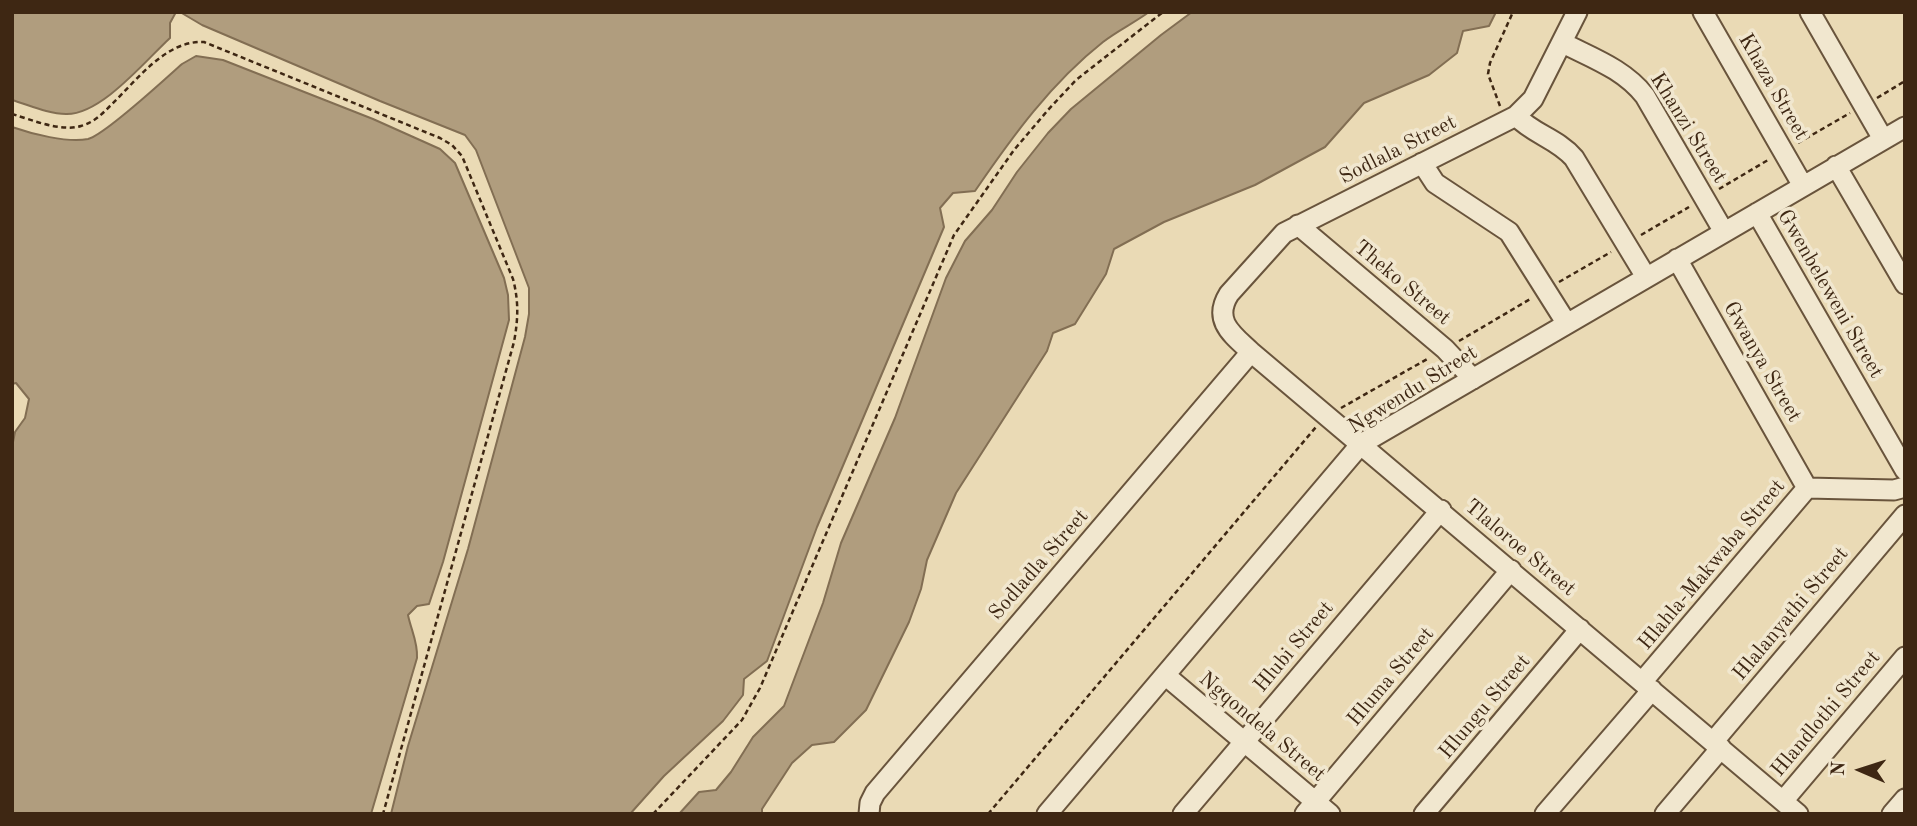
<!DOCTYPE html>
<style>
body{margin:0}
#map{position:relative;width:1917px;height:826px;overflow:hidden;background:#eadab5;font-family:"Old Standard TT",serif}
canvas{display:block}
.frame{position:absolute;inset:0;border:14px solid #3e2713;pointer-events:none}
.north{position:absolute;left:1826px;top:735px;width:70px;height:70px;-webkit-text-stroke:5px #f1e7cf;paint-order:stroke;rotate:273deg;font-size:19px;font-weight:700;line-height:28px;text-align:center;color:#3e2713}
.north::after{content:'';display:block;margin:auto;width:24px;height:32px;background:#3e2713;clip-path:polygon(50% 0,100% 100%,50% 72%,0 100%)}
</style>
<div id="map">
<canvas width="1917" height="826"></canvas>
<div class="frame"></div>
<div class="north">N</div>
</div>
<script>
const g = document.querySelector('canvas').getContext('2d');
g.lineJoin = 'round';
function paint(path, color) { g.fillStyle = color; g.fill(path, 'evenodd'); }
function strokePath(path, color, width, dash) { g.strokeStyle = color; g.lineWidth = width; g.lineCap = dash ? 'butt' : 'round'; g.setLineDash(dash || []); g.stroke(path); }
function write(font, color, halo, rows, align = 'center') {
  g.font = font + ' "Old Standard TT",serif'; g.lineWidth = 7; g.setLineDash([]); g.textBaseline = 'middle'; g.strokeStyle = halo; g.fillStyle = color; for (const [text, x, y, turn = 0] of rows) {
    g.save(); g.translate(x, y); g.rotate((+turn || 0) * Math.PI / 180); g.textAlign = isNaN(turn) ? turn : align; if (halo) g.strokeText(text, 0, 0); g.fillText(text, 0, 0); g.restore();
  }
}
const water = new Path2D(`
 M12,12H176L170,23V38C145,61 101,115 66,114C48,114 29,105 12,100Z
 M180,12H1149C1134,23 1117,31 1103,42C1051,83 1012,137 975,191L953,193L940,208L944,227L817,527L767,661L744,679L743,695L723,721L664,776L630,814H391L408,746L468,549L525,337L529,314V288L476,150L465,135L380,101L202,25Z
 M1192,12H1496L1489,26L1463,31L1457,53L1429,75L1364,103L1325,147L1255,185L1164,222L1114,249L1106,274L1075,324L1053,333L1047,351L956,493L927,560L921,589L909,622L866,710L834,742L812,745L792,763L762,809V814H679L699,792L716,790L731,772L753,737L784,706L823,603L841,543L895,418L946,278L965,241L992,210L1017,172L1048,133L1071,109L1161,35Z
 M196,56L223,60L373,119L440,149L455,163L504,278L508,295L509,320L443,562L429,604L417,606L408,615C411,630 418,642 417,658L371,814H12V447L15,432L25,418L29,399L16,383L12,384V127C32,134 67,143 88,139C105,135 165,79 182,64Z`);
paint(water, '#b09d7e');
strokePath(water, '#826e53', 2);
const minor = new Path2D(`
 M1577,12L1533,99L1516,116L1284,233L1229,294C1212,321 1233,335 1251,352L1798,814
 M1703,12L1803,186
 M1810,12L1883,139
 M1563,43C1592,58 1624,69 1645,96L1724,232
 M1516,116C1533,134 1558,139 1574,158L1646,277
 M1422,163L1435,183L1509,232L1567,324
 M1836,166L1905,284
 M1757,213L1905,470
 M1298,225L1445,349L1473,379
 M1677,259L1807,488
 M1807,488L1894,490L1905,487
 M1165,675L1330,814
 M1642,682L1807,488
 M1713,742L1905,515
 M1783,801L1905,657
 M869,814L870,803L875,793L1251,352
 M1047,814L1361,444L1905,127
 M1183,814L1441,510
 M1305,814L1511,570
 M1424,814L1580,629
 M1545,814L1652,690
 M1665,814L1721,748
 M1892,814L1905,799`);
strokePath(minor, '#69543c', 23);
strokePath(new Path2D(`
 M1877,98L1905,81
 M1500,106L1488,74L1490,63L1513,12
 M12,114C32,120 61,132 81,126C95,122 103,113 112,104C137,80 166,40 204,42L440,138L452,145L462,156L513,279C519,302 518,320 514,342L383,814
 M1798,143L1850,113
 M1719,189L1768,160
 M1641,235L1689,207
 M1559,282L1611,252
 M1459,341L1532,298
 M1341,408L1429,358
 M653,814L742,720L760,688L954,235L1014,150L1048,110L1076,80L1163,12
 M988,814L1316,427`), '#3e2713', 2.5, [5, 3.5]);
strokePath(minor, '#f1e7cf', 19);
write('21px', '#3e2713', '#f1e7cf', [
 ["Khaza Street",1773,87,60],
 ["Khanzi Street",1688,128,58],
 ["Sodlala Street",1398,150,-27],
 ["Theko Street",1402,283,40],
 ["Gwenbeleweni Street",1830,294,60],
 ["Gwanya Street",1762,362,60],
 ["Ngwendu Street",1413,390,-32],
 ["Tlaloroe Street",1520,548,40],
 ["Sodladla Street",1039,565,-49],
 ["Hlahla-Makwaba Street",1712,565,-50],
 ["Hlalanyathi Street",1791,614,-50],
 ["Hlubi Street",1294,647,-50],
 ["Hluma Street",1391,677,-50],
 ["Hlungu Street",1485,707,-50],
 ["Hlandlothi Street",1826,714,-50],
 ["Ngqondela Street",1262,727,40]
]);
</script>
